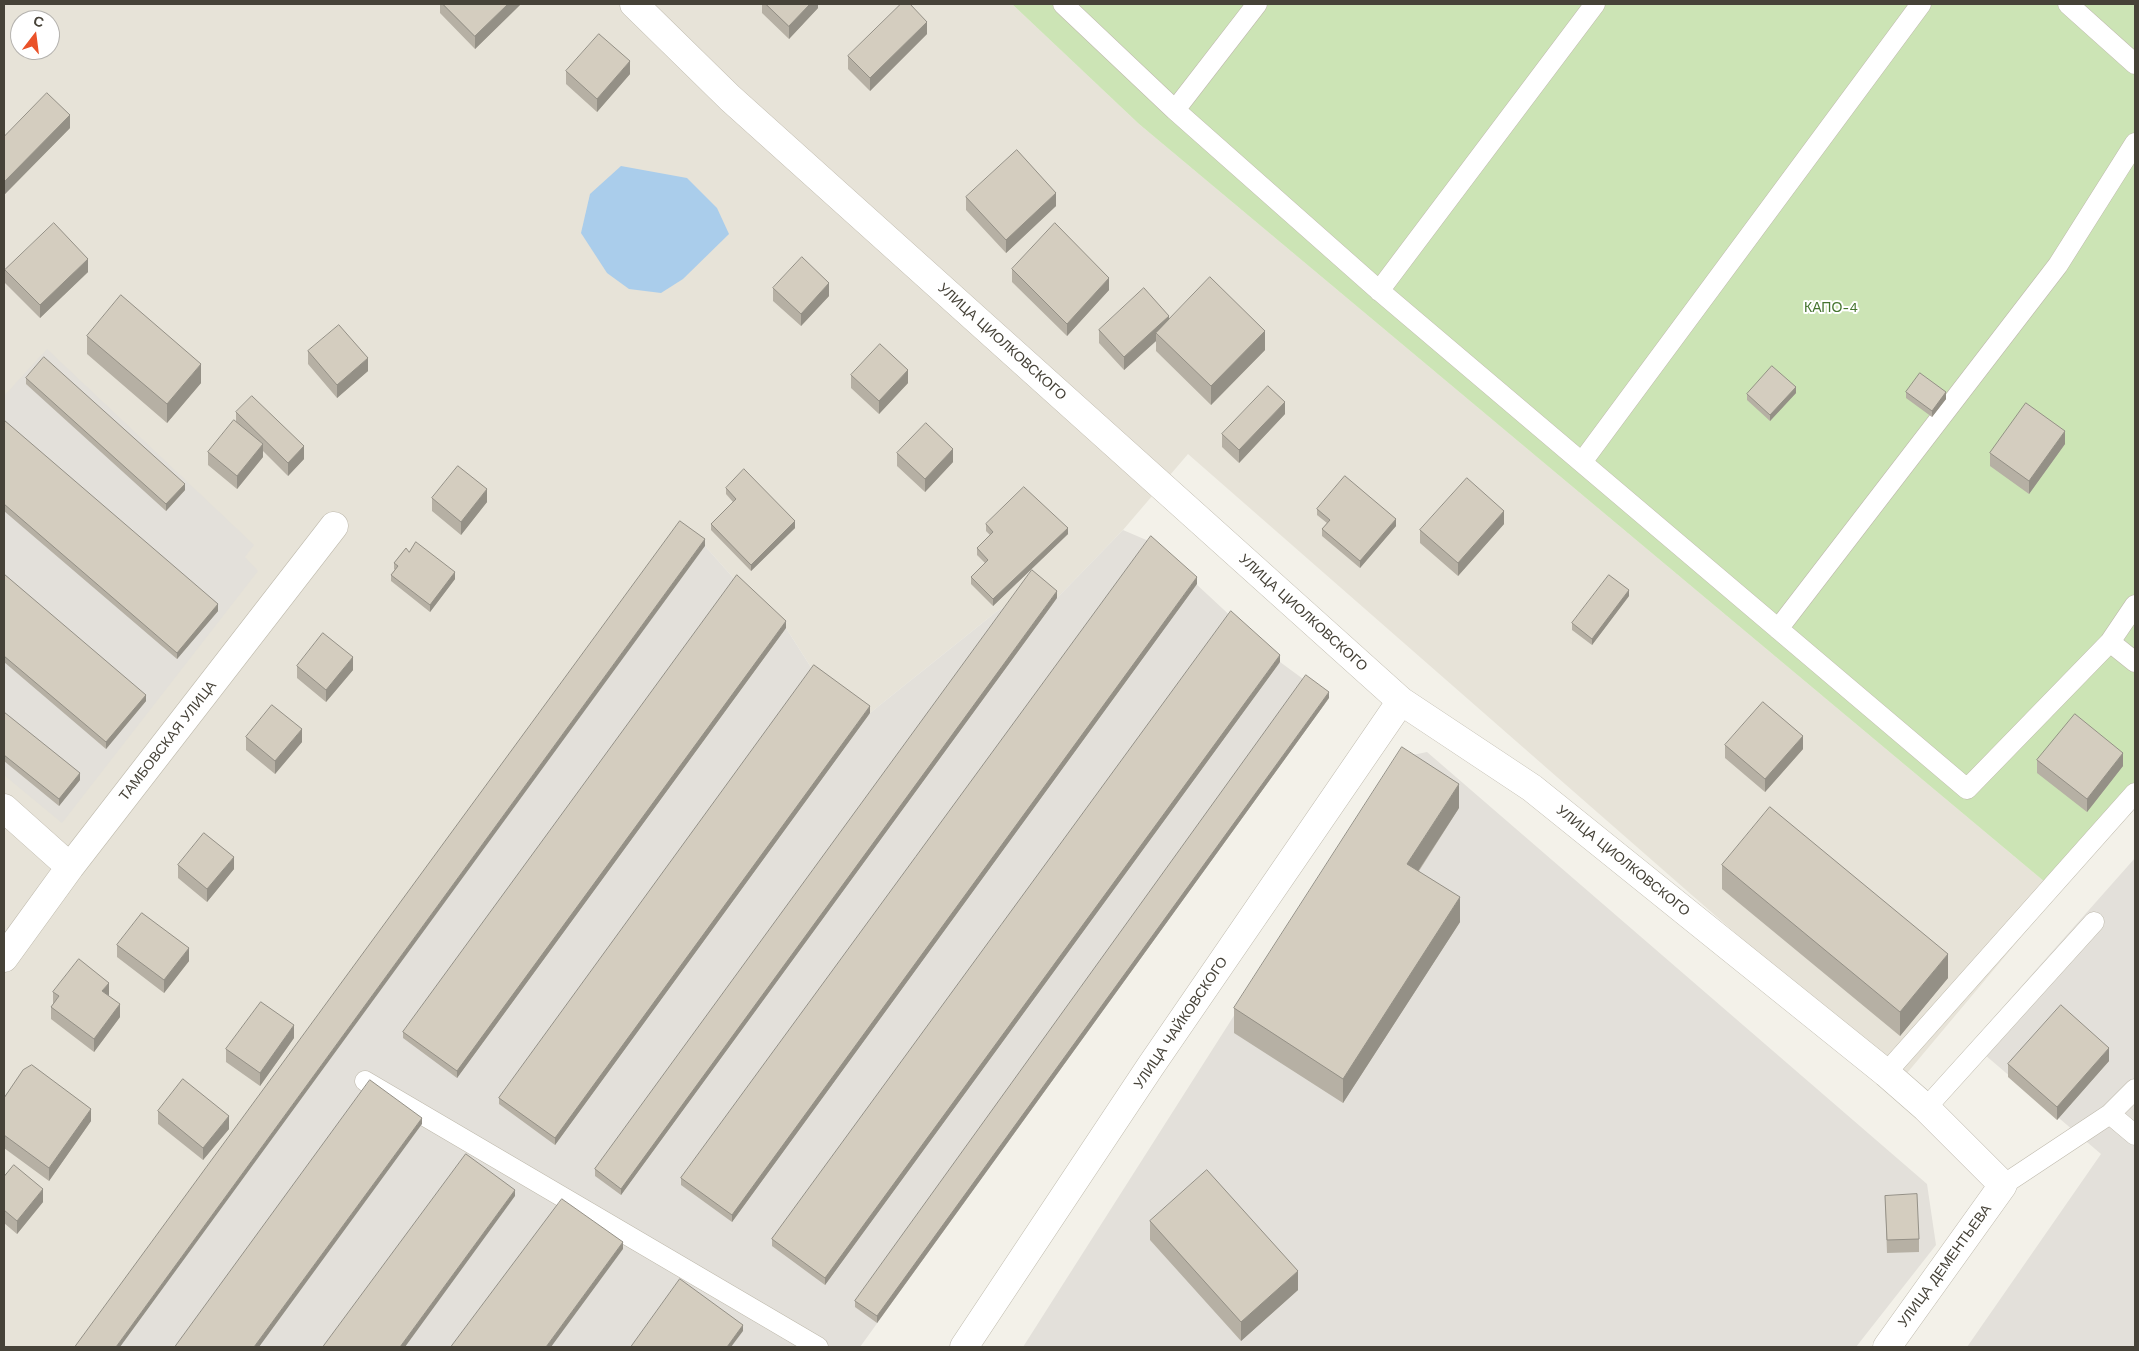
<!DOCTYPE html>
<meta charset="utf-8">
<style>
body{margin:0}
#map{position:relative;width:2139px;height:1351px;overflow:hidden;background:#f3f1e9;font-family:"Work Sans",sans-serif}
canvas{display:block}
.frame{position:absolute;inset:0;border:5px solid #464238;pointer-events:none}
.north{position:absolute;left:10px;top:10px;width:50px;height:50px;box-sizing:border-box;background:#fff;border:1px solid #b5b3af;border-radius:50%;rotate:15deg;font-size:14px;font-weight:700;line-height:20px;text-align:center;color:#464238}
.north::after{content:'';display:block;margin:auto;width:18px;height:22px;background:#ea5229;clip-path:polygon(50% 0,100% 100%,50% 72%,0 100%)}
</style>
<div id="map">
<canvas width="2139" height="1351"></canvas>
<div class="frame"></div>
<div class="north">С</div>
</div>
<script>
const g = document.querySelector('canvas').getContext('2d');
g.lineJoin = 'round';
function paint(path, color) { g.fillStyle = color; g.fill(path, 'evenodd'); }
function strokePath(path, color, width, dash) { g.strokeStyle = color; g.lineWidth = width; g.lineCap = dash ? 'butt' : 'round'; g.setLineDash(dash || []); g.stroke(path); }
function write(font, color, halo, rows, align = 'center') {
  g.font = font + ' "Work Sans",sans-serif'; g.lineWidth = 4; g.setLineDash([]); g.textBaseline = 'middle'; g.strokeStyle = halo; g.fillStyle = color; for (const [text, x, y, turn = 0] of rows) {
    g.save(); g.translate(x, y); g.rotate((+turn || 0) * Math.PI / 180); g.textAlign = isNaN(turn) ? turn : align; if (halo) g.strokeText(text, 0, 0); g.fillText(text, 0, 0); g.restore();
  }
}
paint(new Path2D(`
 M4,4H1012L1139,124L2058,893L1902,1079L1188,454L1123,530L1057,598L1035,588L996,612L870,713L814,672L786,628L737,582L705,546L79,1347H4ZM20,20H50V50H20Z`), '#e7e3d8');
paint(new Path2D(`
 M47,349L254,545L245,557L258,571L62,823L4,775V396Z
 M680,527L705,546L737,582L786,628L814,672L870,713L996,612L1035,588L1057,598L1123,530L1151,542L1280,662L1329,698L860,1347H79Z
 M1427,752L1927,1184L1936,1245L1856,1347H1023L1398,758Z
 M2135,858V1347H1967L2101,1154L1971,1043Z`), '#e3e0da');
paint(new Path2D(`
 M1012,4H2135V808L2058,893L1139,124Z`), '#cce4b5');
paint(new Path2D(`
 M621,166L687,178L717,208L729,234L683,279L661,293L629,289L607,273L581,233L590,194Z`), '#aacdeb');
const service = new Path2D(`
 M1063,4L1175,110L1375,287L1967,789L2110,642L2135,605
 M2068,4L2135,64
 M1175,110L1257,4
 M1379,291L1595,4
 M1582,462L1921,4
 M1778,629L2058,265L2135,143
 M2110,642L2135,662
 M1886,1073L2135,793
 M365,1081L818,1347
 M1926,1108L2094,922
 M2110,1114L2135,1135
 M2003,1185L2110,1114L2135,1089`);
const minor = new Path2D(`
 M634,4L730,98L1401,701L1532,788L1886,1073L1926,1108L2003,1185L1887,1347
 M4,808L70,867
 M4,958L70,867L334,526
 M964,1347L1150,1067L1401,701`);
strokePath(service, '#beb9ac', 21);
strokePath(minor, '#beb9ac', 29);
strokePath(service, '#fff', 20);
strokePath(minor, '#fff', 28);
paint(new Path2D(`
 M440,4H520V5L475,49L440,13Z
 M762,4H818V8L789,39L762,13Z
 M927,34L870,91L848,69V56Z
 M566,71L630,74L597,112L566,84Z
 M70,128L5,194L4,192V137Z
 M966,197L1056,206L1006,253L966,210Z
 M1012,269L1109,290L1067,336L1012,282Z
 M5,270L88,272L40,318L5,283Z
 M773,288L829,296L801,326L773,301Z
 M1169,319L1265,350L1211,405L1156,351V341L1124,370L1099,343V330Z
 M87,336L201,383L167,423L87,354Z
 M308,351L368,371L337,398L308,364Z
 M851,375L908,383L879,414L851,388Z
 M26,378L185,490L166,511L26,384Z
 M1906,392L1946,399L1932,417L1906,398Z
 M1796,393L1770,421L1747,400V394Z
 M236,412L304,459L288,476L263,451V457L237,489L208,465V452L236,422Z
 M1285,414L1239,463L1222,447V434Z
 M4,420L218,611L177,659L4,511Z
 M2065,444L2029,494L1990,466V453Z
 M897,453L953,462L925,492L897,466Z
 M726,488L795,528L751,571L711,530V524L733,502L726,494Z
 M432,498L487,502L461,535L432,511Z
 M1317,509L1396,526L1360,568L1322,536V529L1327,523L1317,515Z
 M986,524L1068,534L993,606L971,584V577L985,563L977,555V548L990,535L986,531Z
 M1504,524L1458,576L1420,543V530Z
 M409,552L455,579L430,612L391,581V575L395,570L394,569V563Z
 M4,574L146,701L106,749L4,662Z
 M1197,584L732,1222L681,1185V1178Z
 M1629,596L1592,645L1572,630V623Z
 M1057,598L621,1195L595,1176V1169Z
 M786,628L457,1078L403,1038V1032Z
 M1280,662L825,1285L772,1246V1239Z
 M297,666L353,670L326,702L297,678Z
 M1329,698L877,1323L855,1307V1301Z
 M4,712L80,780L59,806L4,761Z
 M870,713L555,1145L499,1104V1098Z
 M246,737L302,742L275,774L246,750Z
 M1725,745L1803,749L1765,792L1725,758Z
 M2037,760L2123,766L2087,812L2037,773Z
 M1459,808L1419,871L1460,922L1343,1103L1234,1033V1008Z
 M178,865L234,869L207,902L178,878Z
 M1722,865L1948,978L1900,1036L1722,889Z
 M117,945L189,961L164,993L117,957Z
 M53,992L109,996L120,1017L94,1052L51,1019V1007L53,1004Z
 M294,1038L260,1086L226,1062V1049Z
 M2109,1061L2057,1120L2008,1077V1064Z
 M4,1098L91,1121L49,1181L4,1148Z
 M158,1111L229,1129L203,1160L158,1124Z
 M4,1177L43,1202L17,1234L4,1223Z
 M1885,1196L1919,1239V1252L1887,1253Z
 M1150,1221L1298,1290L1241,1341L1150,1240Z`), '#b6b0a4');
paint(new Path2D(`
 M508,4H520V5L475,49V36Z
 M810,4H818V8L789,39V26Z
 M927,22V34L870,91V78Z
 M630,61V74L597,112V99Z
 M70,115V128L5,194V181Z
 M1056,193V206L1006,253V240Z
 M88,259V272L40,318V305Z
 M1109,278V290L1067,336V324Z
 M829,283V296L801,326V314Z
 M1169,316V329L1156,333V341L1124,370V357Z
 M1265,331V350L1211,405V386Z
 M368,358V371L337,398V385Z
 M201,364V383L167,423V404Z
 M908,370V383L879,414V401Z
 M1796,387V393L1770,421V415Z
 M1946,392V399L1932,417V411Z
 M1285,402V414L1239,463V450Z
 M2065,431V444L2029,494V481Z
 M263,444V457L237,489V476Z
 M304,446V459L288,476V463Z
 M953,449V462L925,492V479Z
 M185,484V490L166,511V504Z
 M487,489V502L461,535V522Z
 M1504,511V524L1458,576V563Z
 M1396,519V526L1360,568V561Z
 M795,521V528L751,571V565Z
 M1068,528V534L993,606V599Z
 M705,539V546L120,1347H116Z
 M455,572V579L430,612V605Z
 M1197,577V584L732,1222V1215Z
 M1629,590V596L1592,645V639Z
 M1057,591V598L621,1195V1189Z
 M218,604V611L177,659V653Z
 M786,621V628L457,1078V1071Z
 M1280,655V662L825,1285V1278Z
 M353,657V670L326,702V690Z
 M1329,692V698L877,1323V1316Z
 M146,695V701L106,749V742Z
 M870,706V713L555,1145V1138Z
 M302,729V742L275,774V761Z
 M1803,736V749L1765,792V779Z
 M2123,753V766L2087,812V799Z
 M80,773V780L59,806V799Z
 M1459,784V808L1407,888V864Z
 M234,857V869L207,902V889Z
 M1460,897V922L1343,1103V1079Z
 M189,948V961L164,993V980Z
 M1948,954V978L1900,1036V1012Z
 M109,983V996L102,991Z
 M120,1004V1017L94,1052V1039Z
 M294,1025V1038L260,1086V1073Z
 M2109,1048V1061L2057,1120V1107Z
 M91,1109V1121L49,1181V1168Z
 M229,1116V1129L203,1160V1148Z
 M422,1118V1124L259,1347H254Z
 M43,1189V1202L17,1234V1221Z
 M515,1190V1196L405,1347H400Z
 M623,1242V1249L551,1347H546Z
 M1298,1271V1290L1241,1341V1322Z
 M743,1325V1331L731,1347H727Z`), '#949086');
const building = new Path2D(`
 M443,4H508L475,36Z
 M766,4H810L789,26Z
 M901,4H910L927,22L870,78L848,56Z
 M599,34L630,61L597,99L566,71Z
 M47,93L70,115L5,181L4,180V137Z
 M1017,150L1056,193L1006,240L966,197Z
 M54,223L88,259L40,305L5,270Z
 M1055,223L1109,278L1067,324L1012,269Z
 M802,257L829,283L801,314L773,288Z
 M1210,277L1265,331L1211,386L1156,333Z
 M1144,288L1169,316L1124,357L1099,330Z
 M121,295L201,364L167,404L87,336Z
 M339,325L368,358L337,385L308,351Z
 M880,344L908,370L879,401L851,375Z
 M44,357L185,484L166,504L26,378Z
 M1772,366L1796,387L1770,415L1747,394Z
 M1920,373L1946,392L1932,411L1906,392Z
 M1268,386L1285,402L1239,450L1222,434Z
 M252,396L304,446L288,463L236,412Z
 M2026,403L2065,431L2029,481L1990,453Z
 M4,420L218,604L177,653L4,504Z
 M234,420L263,444L237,476L208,452Z
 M926,423L953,449L925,479L897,453Z
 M458,466L487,489L461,522L432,498Z
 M744,469L795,521L751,565L711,524L736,499L726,488Z
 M1345,476L1396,519L1360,561L1322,529L1330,520L1317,509Z
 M1467,478L1504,511L1458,563L1420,530Z
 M1024,487L1068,528L993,599L971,577L988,560L977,548L993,532L986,524Z
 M680,521L705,539L116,1347H75Z
 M1151,536L1197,577L732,1215L681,1178Z
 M416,542L455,572L430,605L391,575L398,566L394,563L406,548L409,552Z
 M1032,570L1057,591L621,1189L595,1169Z
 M4,574L146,695L106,742L4,656Z
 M737,575L786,621L457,1071L403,1032Z
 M1609,575L1629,590L1592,639L1572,623Z
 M1231,611L1280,655L825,1278L772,1239Z
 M323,633L353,657L326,690L297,666Z
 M814,665L870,706L555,1138L499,1098Z
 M1306,675L1329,692L877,1316L855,1301Z
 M1763,702L1803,736L1765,779L1725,745Z
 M272,705L302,729L275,761L246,737Z
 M4,712L80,773L59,799L4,755Z
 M2075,714L2123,753L2087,799L2037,760Z
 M1402,747L1459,784L1407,864L1460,897L1343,1079L1234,1008Z
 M1770,807L1948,954L1900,1012L1722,865Z
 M204,833L234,857L207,889L178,865Z
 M142,913L189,948L164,980L117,945Z
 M79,959L109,983L102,991L120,1004L94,1039L51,1007L59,996L53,992Z
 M261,1002L294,1025L260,1073L226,1049Z
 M2061,1005L2109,1048L2057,1107L2008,1064Z
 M32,1065L91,1109L49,1168L4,1135V1098L23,1070Z
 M183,1079L229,1116L203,1148L158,1111Z
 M370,1080L422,1118L254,1347H175Z
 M466,1154L515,1190L400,1347H323Z
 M14,1165L43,1189L17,1221L4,1210V1177Z
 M1207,1170L1298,1271L1241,1322L1150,1221Z
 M1917,1194L1919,1239L1887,1240L1885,1196Z
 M562,1199L623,1242L546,1347H451Z
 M680,1279L743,1325L727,1347H631Z`);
paint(building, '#d4cdbf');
strokePath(building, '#949086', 1);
write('14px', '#45742f', '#fff', [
 ["КАПО-4",1831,308]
]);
write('14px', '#464238', '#fff', [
 ["УЛИЦА ЦИОЛКОВСКОГО",1002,342,42],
 ["УЛИЦА ЦИОЛКОВСКОГО",1303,613,42],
 ["ТАМБОВСКАЯ УЛИЦА",168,741,-52],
 ["УЛИЦА ЦИОЛКОВСКОГО",1623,861,39],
 ["УЛИЦА ЧАЙКОВСКОГО",1181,1023,-56],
 ["УЛИЦА ДЕМЕНТЬЕВА",1945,1266,-54]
]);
</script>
